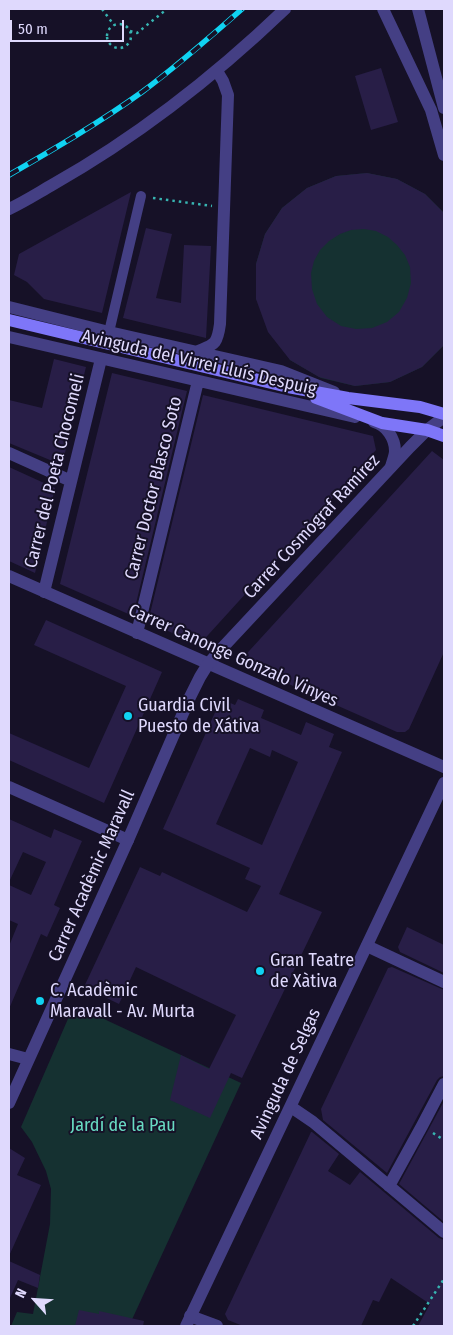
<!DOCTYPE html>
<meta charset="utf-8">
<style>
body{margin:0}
#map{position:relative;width:453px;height:1335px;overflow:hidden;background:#161127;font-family:"Fira Sans Condensed",sans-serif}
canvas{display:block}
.frame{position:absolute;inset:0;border:10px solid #dfd9fd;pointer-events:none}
.north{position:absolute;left:10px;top:1275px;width:50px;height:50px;-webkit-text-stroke:4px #161127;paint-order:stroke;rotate:296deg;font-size:14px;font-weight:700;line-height:20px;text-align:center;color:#dfd9fd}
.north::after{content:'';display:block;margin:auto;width:18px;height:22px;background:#dfd9fd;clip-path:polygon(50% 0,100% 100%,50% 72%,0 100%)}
.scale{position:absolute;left:10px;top:20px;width:114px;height:22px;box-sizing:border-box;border:2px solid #dfd9fd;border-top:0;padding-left:6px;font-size:15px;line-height:18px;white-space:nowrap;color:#dfd9fd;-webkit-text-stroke:4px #161127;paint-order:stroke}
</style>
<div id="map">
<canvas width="453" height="1335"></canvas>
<div class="frame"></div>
<div class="north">N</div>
<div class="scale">50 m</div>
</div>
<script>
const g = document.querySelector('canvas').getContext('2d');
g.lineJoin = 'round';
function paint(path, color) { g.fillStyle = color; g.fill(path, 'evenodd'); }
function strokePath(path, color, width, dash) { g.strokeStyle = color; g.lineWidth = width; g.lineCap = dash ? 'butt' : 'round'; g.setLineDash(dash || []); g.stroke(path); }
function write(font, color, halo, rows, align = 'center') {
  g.font = font + ' "Fira Sans Condensed",sans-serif'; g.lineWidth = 4; g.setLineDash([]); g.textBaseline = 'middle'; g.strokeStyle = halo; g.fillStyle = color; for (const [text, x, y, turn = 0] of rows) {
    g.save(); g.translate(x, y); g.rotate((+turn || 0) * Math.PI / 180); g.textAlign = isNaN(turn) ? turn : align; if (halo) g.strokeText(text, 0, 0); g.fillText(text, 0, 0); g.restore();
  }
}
paint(new Path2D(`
 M367,173L397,179L425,194L444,213V345L422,367L390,382L355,386L321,378L290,360L256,299V264L265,234L282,208L307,188L336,176Z
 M74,1005L241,1083L129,1326H11L17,1312L33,1314L50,1224L51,1189L46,1171L32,1142L21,1127Z`), '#153131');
paint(new Path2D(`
 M381,68L398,122L371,130L355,76Z
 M367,173L397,179L425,194L444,213V345L422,367L390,382L355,386L319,377L290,360L268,332L256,299V264L265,234L282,208L307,188L336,176ZM364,229L376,231L388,237L397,245L405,255L410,267L411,283L407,298L399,312L387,322L372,328L356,329L341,326L327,317L317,304L312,289L311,273L314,261L320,250L329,241L340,234L351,230Z
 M131,192L102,313L44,299L27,282L14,275L19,254Z
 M146,228L172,234L156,298L181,303L184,245L211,246L206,338L123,318Z
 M54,359L86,367L62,465L9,443V400L42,408Z
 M112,373L187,391L133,616L60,584Z
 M203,395L373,436L376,450L199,645L148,622Z
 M432,451L444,460V652L409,729L405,732H397L239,662Z
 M9,467L55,488L35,573L9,561Z
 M46,620L162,672L104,803L9,760V733L89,768L126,686L34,645Z
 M221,699L235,705L238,699L264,710L261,718L301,735L306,722L334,734L329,747L342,752L279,894L322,912L242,1078L231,1073L210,1118L170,1100L181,1055L209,1069L236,1015L136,967L119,1004L84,987L140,867L160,876L162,872L247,912L261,886L245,879L250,868L163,829ZM250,748L270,757L272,750L298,762L262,845L216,824Z
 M9,819L51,838L54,829L82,841L54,905L60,908L47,937L41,934L9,1009V946L18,924L9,920V885L31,895L46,862L23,852L9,882Z
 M407,927L444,945V973L400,952L398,947Z
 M392,967L444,990V1076L440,1077L437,1080L387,1173L323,1120L321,1109L388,968Z
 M444,1101V1222L399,1184Z
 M311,1132H312L339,1154L328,1171L350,1185L360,1172L439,1238L444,1240V1326H418L430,1304L391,1278L379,1302L373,1300L361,1326H243L228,1320L225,1314Z
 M9,1148L25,1158L17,1175L41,1185L9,1256Z
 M9,1261L40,1275L38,1288L18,1280L9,1300Z
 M79,1310L99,1314V1311L144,1321L143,1326H75Z`), '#281e47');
strokePath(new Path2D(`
 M102,9L114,25
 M107 36a12 12 0 1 1 24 0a12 12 0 1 1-24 0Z
 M130,31L137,33L167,9
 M153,198L212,206
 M433,1133L444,1140
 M413,1326L444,1279`), '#37b4b1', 2.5, [2.5, 4]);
strokePath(new Path2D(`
 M109,332L141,196`), '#443f84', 10);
strokePath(new Path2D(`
 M383,9L431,110L444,155
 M9,209C24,202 38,193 52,185C137,137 215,76 285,9
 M9,307L109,332L281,371L334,392
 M9,337L355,417
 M196,352C214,344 217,346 220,324L228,95L223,81L217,71
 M374,422C386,425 395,438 395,451C395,456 392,462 391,467
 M9,453L71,481
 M9,576L444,767
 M44,592L101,359
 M137,633L198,381
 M9,787L128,840
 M367,946L444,982
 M9,1054L28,1059
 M291,1107L313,1122L444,1232
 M389,1186L422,1126L444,1084
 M190,1316L217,1326`), '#443f84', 12);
strokePath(new Path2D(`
 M418,9L444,108
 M9,1103L128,840L190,697L200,677L208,664L225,645L410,447L427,430L444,417
 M186,1326L444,783`), '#443f84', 12);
strokePath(new Path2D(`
 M9,320L288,387L348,398L420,407L444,414
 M316,398L382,423L427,430L444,436`), '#7e76f8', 12);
const rail = new Path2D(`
 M9,175C54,149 99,123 142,92C177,66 209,38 242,9`);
strokePath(rail, '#10d3f2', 5.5);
strokePath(rail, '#161127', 4, [11]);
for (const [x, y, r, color] of [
 [128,716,5,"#10d3f2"],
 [260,971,5,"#10d3f2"],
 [40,1001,5,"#10d3f2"]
]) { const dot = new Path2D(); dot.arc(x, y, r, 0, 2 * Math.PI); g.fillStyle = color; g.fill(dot); strokePath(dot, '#161127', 2); }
write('18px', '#dfd9fd', '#161127', [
 ["Avinguda del Virrei Lluís Despuig",199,363,13],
 ["Carrer del Poeta Chocomeli",55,471,-76],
 ["Carrer Doctor Blasco Soto",154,488,-76],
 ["Carrer Cosmògraf Ramírez",312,527,-47],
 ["Carrer Canonge Gonzalo Vinyes",233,656,24],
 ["Carrer Acadèmic Maravall",92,876,-66],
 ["Avinguda de Selgas",286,1074,-65]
]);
write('18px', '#dfd9fd', '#161127', [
 ["Guardia Civil",138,706],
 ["Puesto de Xátiva",138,727],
 ["Gran Teatre",270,961],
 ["de Xàtiva",270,982],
 ["C. Acadèmic",50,991],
 ["Maravall - Av. Murta",50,1012]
], 'left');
write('18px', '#68dac2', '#161127', [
 ["Jardí de la Pau",123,1126]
]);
</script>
